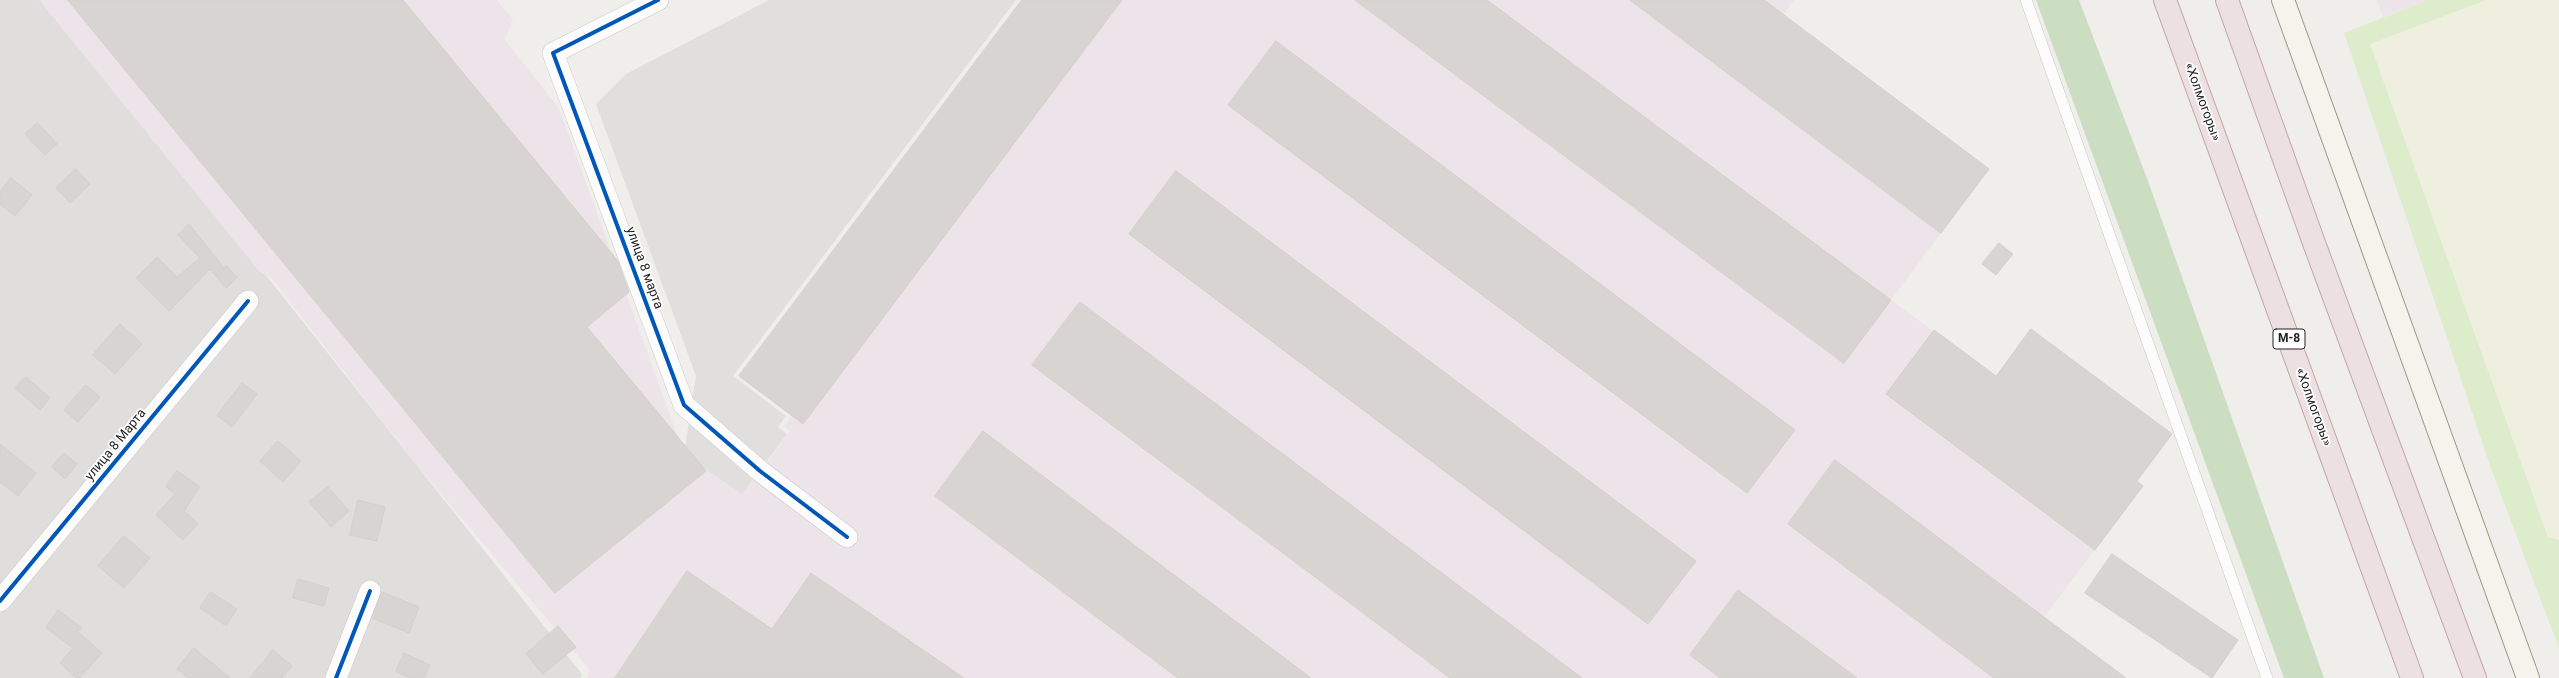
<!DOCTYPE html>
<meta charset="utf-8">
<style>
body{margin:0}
canvas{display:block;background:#f0eeeb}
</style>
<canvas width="2559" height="678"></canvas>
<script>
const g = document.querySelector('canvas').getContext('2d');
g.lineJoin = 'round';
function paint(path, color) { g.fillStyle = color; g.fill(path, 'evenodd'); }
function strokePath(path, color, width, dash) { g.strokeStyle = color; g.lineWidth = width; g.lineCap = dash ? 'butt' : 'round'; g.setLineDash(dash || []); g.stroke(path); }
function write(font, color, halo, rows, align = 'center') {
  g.font = font + ' Roboto,sans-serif'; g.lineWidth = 3.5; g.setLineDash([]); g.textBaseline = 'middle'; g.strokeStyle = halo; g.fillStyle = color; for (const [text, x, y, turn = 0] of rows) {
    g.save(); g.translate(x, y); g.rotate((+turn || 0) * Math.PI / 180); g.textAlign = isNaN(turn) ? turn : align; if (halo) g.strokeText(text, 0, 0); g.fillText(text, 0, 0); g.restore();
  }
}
paint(new Path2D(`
 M0,0H48L582,674L581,678H0Z`), '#dfdedc');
paint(new Path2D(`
 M39,0H497L513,19L505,40L559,108L684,454L760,471L790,431L784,426L792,416L739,376L1022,0H1794L1783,15L1989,169L1891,300L2143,486L2044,617L2126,678H587L590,670L419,468L273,280L259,271Z
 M2377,0H2428L2383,17Z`), '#ede4e9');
paint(new Path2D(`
 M2486,0H2559V540L2548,537L2370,44Z`), '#efefdf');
paint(new Path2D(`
 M2428,0H2486L2370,44L2548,537L2559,540V648L2492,471L2344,33Z`), '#ddeccb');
paint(new Path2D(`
 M2036,0H2079L2148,181L2324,678H2284Z`), '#cbdec1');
paint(new Path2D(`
 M769,0H1016L733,376L786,416L778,427L787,434L742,494L684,454L696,376L596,104L626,74Z`), '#e0dfde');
const building = new Path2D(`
 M68,0H403L618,261L629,292L587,327L706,471L555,593Z
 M1022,0H1122L803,424L739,376Z
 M1355,0H1487L1891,300L1844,363Z
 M1630,0H1764L1989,169L1941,233Z
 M1276,41L1795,430L1747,493L1228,105Z
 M38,123L57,144L45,155L25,134Z
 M76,169L90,184L70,203L56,188Z
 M1176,171L1696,561L1648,624L1129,234Z
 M11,178L32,195L15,216L0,204V192Z
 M189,224L224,268L227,266L237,278L226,288L210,269L169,311L136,278L157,257L177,277L200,258L178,235Z
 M1999,243L2013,254L1996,275L1982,264Z
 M1080,302L1582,678H1450L1032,365Z
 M120,324L142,344L115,374L93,355Z
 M2031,329L2172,434L2137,481L2143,486L2095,550L1886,394L1934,330L1996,376Z
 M26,377L50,398L40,410L15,388Z
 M242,383L257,394L232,427L217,416Z
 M86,385L100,397L78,422L64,410Z
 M983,431L1311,678H1178L935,496Z
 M278,441L301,461L283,482L260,461Z
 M0,444L36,473L18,496L0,482Z
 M64,453L77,464L65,479L52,467Z
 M1835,460L2044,617L2126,678H1994L1788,524Z
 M177,471L200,487L184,511L198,524L183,540L156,515L175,494L166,487Z
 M328,487L349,511L331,527L309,502Z
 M358,500L385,507L377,541L350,535Z
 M124,536L150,558L124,588L98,566Z
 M2112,554L2238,640L2212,678L2085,593Z
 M687,571L772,629L811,573L964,678H615Z
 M298,579L329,588L324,606L293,598Z
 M1738,590L1857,678H1720L1690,655Z
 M211,592L237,609L226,626L200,608Z
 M382,592L419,607L409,633L372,618Z
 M58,610L82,628L78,632L102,653L80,678H76L60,663L73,648L46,628Z
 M558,626L576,647L543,674L526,654Z
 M194,648L230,678H188L177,669Z
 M273,650L292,666L282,678H250Z
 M404,653L430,665L424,678H410L396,672Z`);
paint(building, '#d7d4d2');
strokePath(building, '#d3d0cc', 1);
const lane = new Path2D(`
 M2026,0L2267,678`);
const street = new Path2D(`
 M658,0L553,53L684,405L760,471L847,537
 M0,601L248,301
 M336,678L370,591`);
const secondary = new Path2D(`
 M2283,0L2528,678`);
const highway = new Path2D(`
 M2165,0L2412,678
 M2227,0L2314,243L2475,678`);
strokePath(lane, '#c9c8c7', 12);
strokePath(street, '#c9c8c7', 22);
strokePath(secondary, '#999a82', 24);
strokePath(highway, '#c5a2ac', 24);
strokePath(lane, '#fdfcfc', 11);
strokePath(street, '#fdfcfc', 21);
strokePath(secondary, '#f4f4ed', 22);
strokePath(highway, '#ece0e2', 22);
strokePath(new Path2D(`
 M658,0L553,53L684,405L760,471L847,537
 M0,601L248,301
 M336,678L370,591`), '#0057b8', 4);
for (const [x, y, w] of [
 [2289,339,32]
]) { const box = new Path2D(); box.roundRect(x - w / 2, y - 10, w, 20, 3); g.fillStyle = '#fff'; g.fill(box); strokePath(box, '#222', 1); }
write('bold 12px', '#222', null, [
 ["М-8",2289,339]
]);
write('13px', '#222', '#fff', [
 ["«Холмогоры»",2202,102,70],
 ["улица 8 марта",644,268,70],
 ["«Холмогоры»",2313,407,70],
 ["улица 8 Марта",116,445,-51]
]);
</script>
